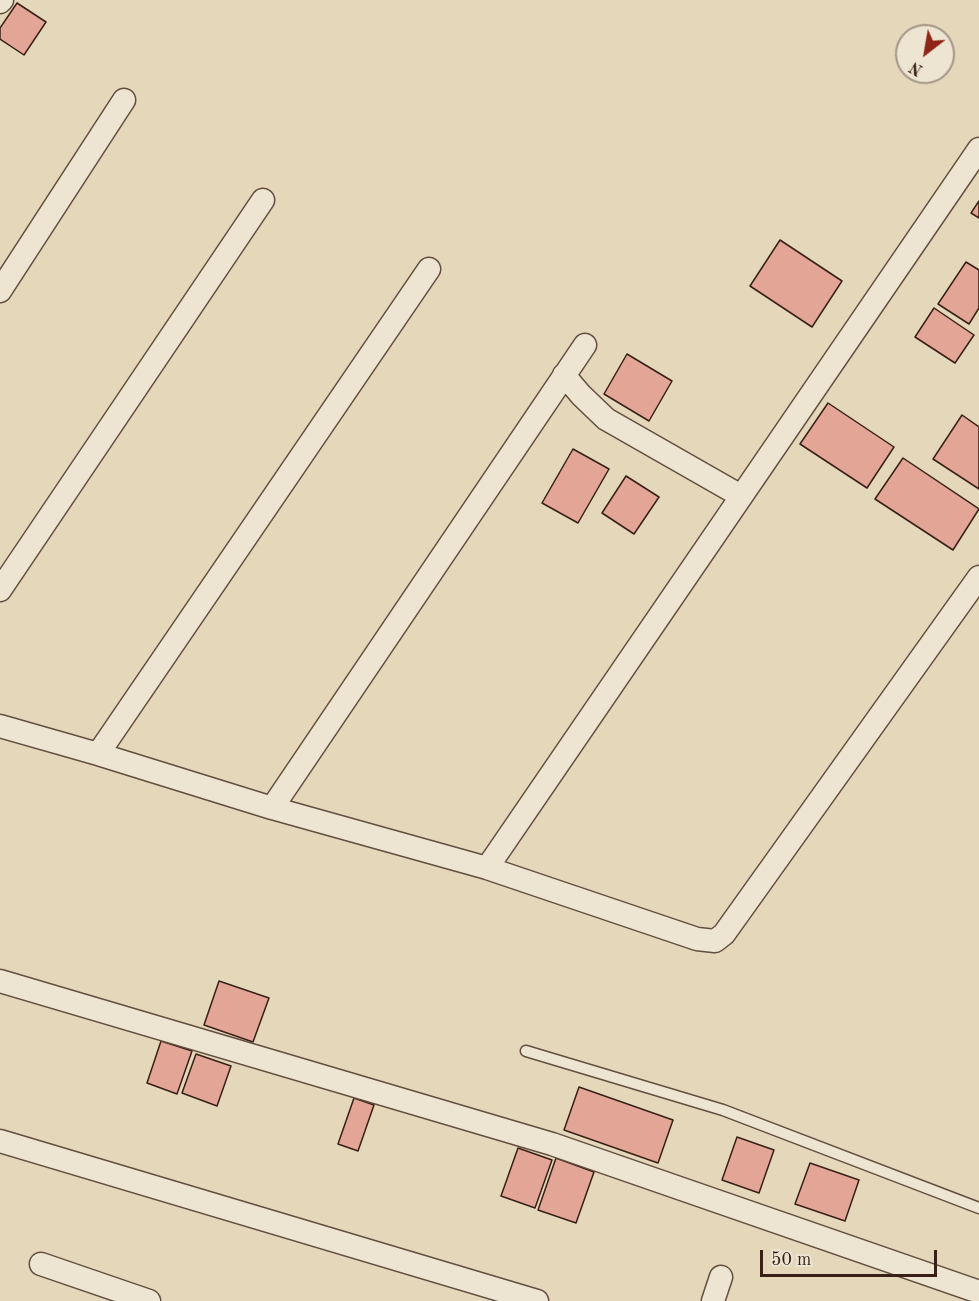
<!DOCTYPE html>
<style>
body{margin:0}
#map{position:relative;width:979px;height:1301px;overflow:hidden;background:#e4d7ba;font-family:"Old Standard TT",serif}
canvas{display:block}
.north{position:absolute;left:895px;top:24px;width:60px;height:60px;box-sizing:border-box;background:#ede5d2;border:2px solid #a59687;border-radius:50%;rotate:211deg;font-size:16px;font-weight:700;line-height:24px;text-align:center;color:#382016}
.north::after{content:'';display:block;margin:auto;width:21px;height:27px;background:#8f2418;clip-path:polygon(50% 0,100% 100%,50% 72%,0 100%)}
.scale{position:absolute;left:760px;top:1250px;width:177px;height:27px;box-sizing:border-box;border:3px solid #382016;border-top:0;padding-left:8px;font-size:18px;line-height:21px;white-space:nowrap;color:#382016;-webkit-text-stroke:4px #ede5d2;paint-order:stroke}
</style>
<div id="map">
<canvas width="979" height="1301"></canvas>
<div class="north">N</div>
<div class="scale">50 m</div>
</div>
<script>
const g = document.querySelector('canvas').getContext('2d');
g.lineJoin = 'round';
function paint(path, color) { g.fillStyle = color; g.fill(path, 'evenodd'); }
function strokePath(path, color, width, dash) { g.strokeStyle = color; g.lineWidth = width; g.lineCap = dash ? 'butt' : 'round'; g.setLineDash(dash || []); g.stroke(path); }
const building = new Path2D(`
 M17,3L46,22L24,55L0,39V28Z
 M979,201V218L971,213Z
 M780,240L842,281L812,327L750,286Z
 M966,262L979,270V308L969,324L938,304Z
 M934,308L974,335L955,363L915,337Z
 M627,354L672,381L649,421L604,394Z
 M828,403L894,447L867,488L800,444Z
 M962,415L979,427V489L933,459Z
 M573,449L609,469L578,523L542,503Z
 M903,458L979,509L953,550L875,499Z
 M626,476L659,497L634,534L602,513Z
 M219,981L269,998L253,1042L204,1025Z
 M161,1041L192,1051L177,1094L147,1083Z
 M196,1054L231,1066L217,1106L182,1093Z
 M579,1087L673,1120L658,1163L564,1130Z
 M354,1098L374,1105L358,1151L338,1144Z
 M737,1137L774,1150L759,1193L722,1180Z
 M518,1148L552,1160L535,1208L501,1196Z
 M556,1158L594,1172L576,1223L538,1210Z
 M810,1163L859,1180L845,1221L795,1204Z`);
paint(building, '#e3a595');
strokePath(building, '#382016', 1.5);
const lane = new Path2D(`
 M526,1051L723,1110L979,1208`);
const street = new Path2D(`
 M0,2L2,0
 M0,291L124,100
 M564,375L581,395L606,419L741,496
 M0,590L263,200
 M0,726L98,754L272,808L487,868L697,939L715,941L724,934L979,577
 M98,754L429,269
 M272,808L585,345
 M487,868L979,149
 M0,981L552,1144L979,1292
 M0,1141L537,1301
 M41,1264L149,1301
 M713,1301L721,1277`);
strokePath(lane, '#634e3f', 13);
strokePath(street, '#634e3f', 25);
strokePath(lane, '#ede5d2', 10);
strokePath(street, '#ede5d2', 22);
</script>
